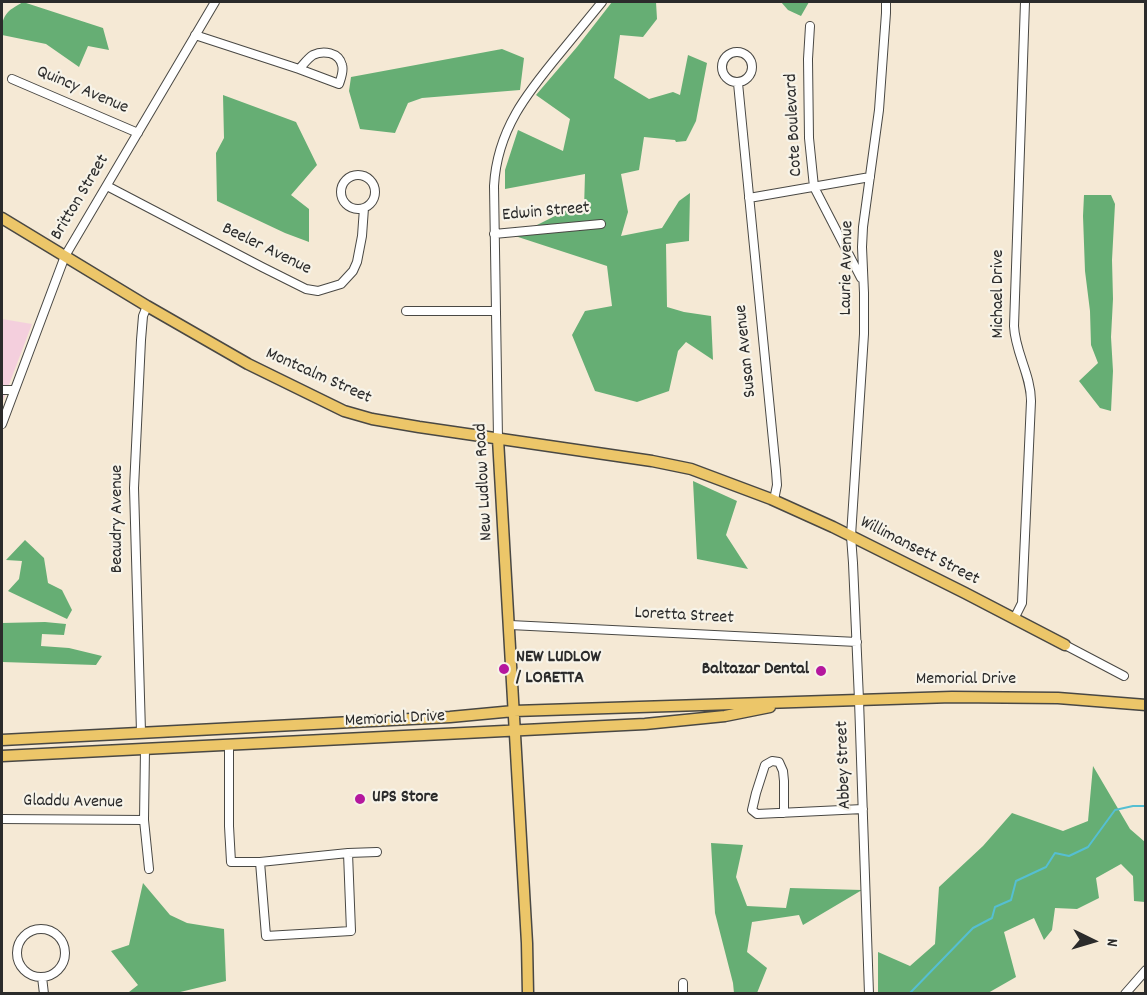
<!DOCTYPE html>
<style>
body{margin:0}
#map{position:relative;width:1147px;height:995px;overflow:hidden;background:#f5e9d5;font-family:Dekko,sans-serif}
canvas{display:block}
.frame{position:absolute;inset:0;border:3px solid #2b2b2b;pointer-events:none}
.north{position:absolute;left:1063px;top:911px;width:60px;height:60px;-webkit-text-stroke:4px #f7f3e8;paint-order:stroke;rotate:95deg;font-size:16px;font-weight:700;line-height:24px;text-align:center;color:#2b2b2b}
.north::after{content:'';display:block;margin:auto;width:21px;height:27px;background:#2b2b2b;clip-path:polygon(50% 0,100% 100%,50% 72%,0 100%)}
</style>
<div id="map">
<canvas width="1147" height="995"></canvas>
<div class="frame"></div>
<div class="north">N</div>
</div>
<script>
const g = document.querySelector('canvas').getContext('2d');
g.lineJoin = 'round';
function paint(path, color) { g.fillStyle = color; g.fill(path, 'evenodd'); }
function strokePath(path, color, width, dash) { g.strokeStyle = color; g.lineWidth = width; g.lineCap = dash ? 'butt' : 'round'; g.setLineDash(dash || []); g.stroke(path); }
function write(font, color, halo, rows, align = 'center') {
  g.font = font + ' Dekko,sans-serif'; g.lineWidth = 4.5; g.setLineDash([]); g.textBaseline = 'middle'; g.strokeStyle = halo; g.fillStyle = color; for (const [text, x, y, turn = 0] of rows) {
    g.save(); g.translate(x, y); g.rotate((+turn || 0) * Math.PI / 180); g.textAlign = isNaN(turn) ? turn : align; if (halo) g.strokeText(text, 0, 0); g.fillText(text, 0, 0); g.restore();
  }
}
paint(new Path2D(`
 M2,319L32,324L2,403Z`), '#f4cfdd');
paint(new Path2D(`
 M23,2L103,28L109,50L88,46L79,67L46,44L2,35C1,15 7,11 23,2Z
 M612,2H656L657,19L643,37L620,35L614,78L649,99L673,92L680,95L688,55L707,63L696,121L686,141L676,142L675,140L644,137L639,170L621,174L628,212L621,236L662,228L679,201L690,193L689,241L666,244L667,307L684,312L711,316L713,360L686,342L678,351L669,391L637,402L595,391L572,335L585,311L612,306L607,266L515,236L567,210L584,209L585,174L505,189V170L518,130L563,151L570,119L536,95L577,47Z
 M781,2H809L801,16L788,10Z
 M502,49L524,58L520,90L422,98L408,103L395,133L360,129L349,91L351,77Z
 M223,95L296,122L317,165L291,195L309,209V242L285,233L217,201L216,153L224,138Z
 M1084,195H1111L1115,204L1112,260L1113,299L1111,337L1113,371L1111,411L1100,408L1079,381L1098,363L1091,345L1090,311L1085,271L1083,216Z
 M693,481L737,501L726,535L748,569L697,559Z
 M25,540L44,558L48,583L62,590L72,610L67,619L8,591L19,579L22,561L6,560Z
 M45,622L66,624L64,635L42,634L41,646L69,648L102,656L96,665L2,662V623Z
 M1093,766L1130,829L1145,842V902L1134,901L1133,876L1121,864L1096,878L1099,898L1077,909L1055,908L1052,930L1044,940L1034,918L1004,932L1016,977L988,993H878V952L910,966L935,944L939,887L983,846L1012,813L1063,831L1088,821Z
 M711,843L743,845L736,877L747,906L786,908L790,888L862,890L803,925L799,915L752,922L747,952L767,968L757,993H734L733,983L715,913Z
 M143,883L170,915L187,923L224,929L226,981L176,993H130L129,992L138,985L111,951L129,945Z`), '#66ae74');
strokePath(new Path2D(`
 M909,994L973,928L992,918L995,907L1011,900L1016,881L1046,867L1055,853L1069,856L1088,847L1115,810L1133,806H1146`), '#55bfd2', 2);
const minor = new Path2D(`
 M810,26L808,59L809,138L814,187L861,278
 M195,35L299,69C303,65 308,58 313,55C323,50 339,52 342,65C344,71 341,78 339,84L299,69
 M722 67a15 15 0 1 1 30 0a15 15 0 1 1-30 0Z
 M12,79L138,133
 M738,83L776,471L777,485L774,500
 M341 192a17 17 0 1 1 34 0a17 17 0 1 1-34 0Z
 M107,186L262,267L306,289L318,291L341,284L353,271L357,262L362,236L364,208
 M749,198L870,177
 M494,234L601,224
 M406,311H496
 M2,390H14
 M2,424L65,256L215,2
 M498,439L494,186C497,130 527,93 561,52C575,35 589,18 602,2
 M1014,619L1022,603L1031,401C1031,375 1015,352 1014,326L1025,2
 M510,625L857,642
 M1065,645L1124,676
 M141,732L134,488L141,340L143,316L147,306
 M229,745V826L231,862H260L348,853L351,931L266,936L260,862
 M145,749L144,820L149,869
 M784,813V781L783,771L779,762L772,761L765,765L756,793L752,810L757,814L863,809
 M2,819L144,820
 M348,853L377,852
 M17 953a24 24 0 1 1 48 0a24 24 0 1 1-48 0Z
 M42,977L44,994
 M683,983V994
 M869,994L859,700L853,563L851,536L864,334V293L862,247L863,227L879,110L886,13V2
 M1125,994L1146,970`);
const major = new Path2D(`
 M2,218L147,306L248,364L344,411L372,419L419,427L652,461L691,469L771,499L833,527L965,593L1065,645
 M498,439L527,943L528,994
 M2,740L450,717L514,711L952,697L1058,698L1146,705
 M2,756L645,724L725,716L770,707`);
strokePath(minor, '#494844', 10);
strokePath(major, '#494844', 13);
strokePath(minor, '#fff', 8);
strokePath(major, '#ecc669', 10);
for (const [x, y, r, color] of [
 [504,669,6,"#b5179e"],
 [821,671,6,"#b5179e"],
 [360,799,6,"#b5179e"]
]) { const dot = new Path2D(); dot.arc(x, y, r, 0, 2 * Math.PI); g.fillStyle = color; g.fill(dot); strokePath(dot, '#f7f3e8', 2); }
write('18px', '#2b2b2b', '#f7f3e8', [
 ["Quincy Avenue",82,91,23],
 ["Cote Boulevard",795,125,-93],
 ["Britton Street",81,198,-59],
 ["Edwin Street",546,213,-5],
 ["Beeler Avenue",266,250,26],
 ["Laurie Avenue",848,268,-89],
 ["Michael Drive",1000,294,-90],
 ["Susan Avenue",747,351,-96],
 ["Montcalm Street",318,377,24],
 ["New Ludlow Road",485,482,-93],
 ["Beaudry Avenue",119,519,-90],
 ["Willimansett Street",919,552,27],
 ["Loretta Street",684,617,3],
 ["Memorial Drive",966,681],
 ["Memorial Drive",395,720,-3],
 ["Abbey Street",845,765,-92],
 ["Gladdu Avenue",73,803,1]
]);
write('bold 18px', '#2b2b2b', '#f7f3e8', [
 ["NEW LUDLOW",516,659],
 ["/ LORETTA",516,680],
 ["Baltazar Dental",809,671,"right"],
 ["UPS Store",372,799]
], 'left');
</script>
